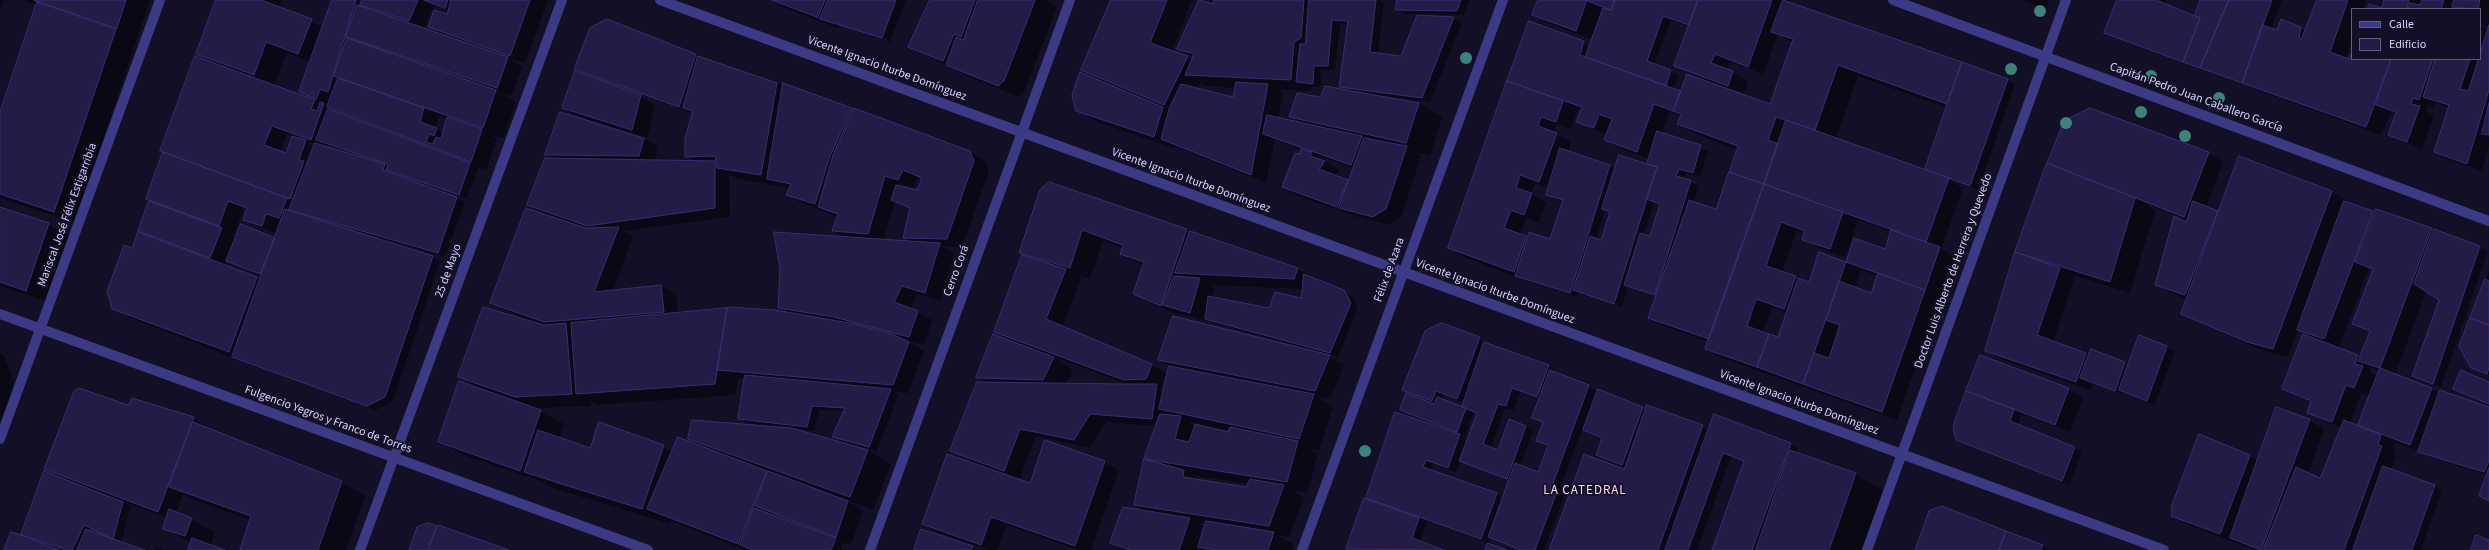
<!DOCTYPE html>
<meta charset="utf-8">
<style>
body{margin:0}
#map{position:relative;width:2489px;height:550px;overflow:hidden;background:#130f26;font-family:"Source Sans 3",sans-serif}
canvas{display:block}
.legend{position:absolute;left:2351px;top:8px;width:130px;height:52px;box-sizing:border-box;background:#130f26;border:1px solid #625e7d;margin:0;padding:5px 7px;list-style:none;font-size:12px;color:#d9d4ff}
.legend li{display:flex;align-items:center;gap:8px;height:20px}
.legend b{width:20px;border:1px solid #625e7d}
</style>
<div id="map">
<canvas width="2489" height="550"></canvas>
<ul class="legend">
<li><b style="height:5px;background:#3d3a85"></b>Calle</li>
<li><b style="height:11px;background:#241b47"></b>Edificio</li>
</ul>
</div>
<script>
const g = document.querySelector('canvas').getContext('2d');
g.lineJoin = 'round';
function paint(path, color) { g.fillStyle = color; g.fill(path, 'evenodd'); }
function strokePath(path, color, width, dash) { g.strokeStyle = color; g.lineWidth = width; g.lineCap = dash ? 'butt' : 'round'; g.setLineDash(dash || []); g.stroke(path); }
function write(font, color, halo, rows, align = 'center') {
  g.font = font + ' "Source Sans 3",sans-serif'; g.lineWidth = 3.5; g.setLineDash([]); g.textBaseline = 'middle'; g.strokeStyle = halo; g.fillStyle = color; for (const [text, x, y, turn = 0] of rows) {
    g.save(); g.translate(x, y); g.rotate((+turn || 0) * Math.PI / 180); g.textAlign = isNaN(turn) ? turn : align; if (halo) g.strokeText(text, 0, 0); g.fillText(text, 0, 0); g.restore();
  }
}
paint(new Path2D(`
 M0,0H4L0,12Z
 M23,0H150L75,223L0,198V115L37,5Z
 M217,0H282L279,8L323,27L333,0H548L525,63L509,59L522,67L512,96L500,93L516,102L504,138L490,135L497,139L486,170L474,165L478,168L467,199L441,190L440,192L465,202L445,257L347,228V230L432,257L440,261L393,401L376,410L241,361L129,317L113,308L133,249L147,235L139,231L156,203L147,198L214,63L198,53ZM434,6L449,11L447,15L429,27L442,34L424,29ZM286,53L310,62L300,92L311,100L274,86ZM506,59H508L496,93H494ZM439,116L448,119L443,133L435,129ZM287,134L293,136L286,155L280,152ZM309,142L315,144L314,146L308,143ZM327,145L368,158V160L326,147ZM392,172L399,176L398,177L391,174ZM244,209L248,210L244,219L277,234L274,239L236,238L227,232L234,234ZM227,260L262,277L261,280L225,266Z
 M772,0H906L890,42L839,26L838,28L787,9ZM814,13L821,18V20L813,15ZM839,24L887,39L886,41L839,26Z
 M931,0H1046L1057,6L1024,93L1019,97L967,76L910,47Z
 M1112,0H1192L1172,52L1193,60L1194,57L1178,48L1214,5L1215,0H1379L1384,3L1378,54L1402,57L1418,14H1405L1397,9L1398,0H1470L1464,15L1421,14V16L1454,18L1462,22L1430,102L1383,96V97L1419,104L1442,117L1430,155L1417,153L1421,156L1401,218L1388,225L1355,216L1298,196L1283,187L1302,150L1275,139L1266,183L1175,146L1174,148L1097,122L1077,110L1100,80L1082,70ZM1340,24H1348L1340,86L1349,91L1321,98L1290,116L1303,124L1278,119L1283,93L1276,89L1311,91V87H1320L1321,70H1335ZM1200,83L1206,86L1236,88L1233,99L1197,89ZM1317,155L1354,168L1349,182L1335,176L1339,170Z
 M1539,0H1790L1789,2L2015,84L1978,190L1945,177L1963,188L1941,249L1954,257L1897,420L1722,358L1707,349L1709,342L1664,326L1649,318L1657,296L1628,286L1622,307L1579,293L1578,297L1524,280L1464,257L1450,248L1529,22L1590,46L1593,40L1548,23L1533,15ZM1671,20L1689,26L1675,66L1692,75L1681,93L1673,90L1678,75L1654,65ZM1778,34L1793,43L1771,105L1743,95L1748,81L1727,70L1730,62L1763,74ZM1858,76L1947,108L1925,171L1836,139ZM1578,109L1582,110L1578,122L1607,135L1605,140L1620,148L1649,159L1648,165L1616,169L1568,152L1571,142L1553,133L1556,124L1571,129ZM1669,112L1681,116L1678,124L1698,135L1738,150L1716,211L1693,203L1699,186L1684,179L1686,173L1700,177L1708,151L1662,134ZM1535,183L1549,188L1547,195L1563,202L1551,241L1520,234L1526,218L1539,223L1546,203L1532,194ZM1654,203L1660,205L1650,237L1644,235ZM1605,210L1611,213L1602,241L1596,239ZM1858,220L1892,232L1885,250L1855,240L1847,263L1820,253L1809,284L1782,272L1797,230L1806,233L1804,239L1819,248L1845,257ZM1861,270L1879,276L1872,294L1855,288ZM1772,307L1787,313L1778,339L1762,333Z
 M2021,0H2049L2046,9Z
 M2118,0H2165L2164,5L2195,17L2201,0H2282L2271,29L2277,32L2282,21L2306,31L2318,0H2366L2363,9H2352V41L2346,58L2350,60L2352,54V59H2480V25L2488,30L2489,28V147L2482,171L2450,160L2435,152L2449,108L2436,103L2434,108L2428,106L2427,111L2434,116L2422,150L2389,135L2396,114L2391,112L2381,135L2113,37L2106,33Z
 M2385,0H2489V27L2480,24V9H2382Z
 M607,20L700,57L851,108L970,152L985,161L989,171L962,247H943L954,253L940,301L917,294L910,309L932,320L924,345L907,341L924,351L908,393L894,392L898,395L877,451L841,441L833,436L844,411L820,410L814,431L794,429L868,450L891,464L873,510L847,500L863,511L851,545L843,542L841,550H745L671,521L670,524L553,488L544,482L463,455L439,441L478,388L460,377L539,325L491,303L546,215L529,205L554,159L547,155L602,126L603,124L578,116L563,108L640,96L655,105L647,138L641,137L658,147L655,161H695L686,156L693,113L576,69ZM826,152L833,156V158L825,154ZM729,174L738,179L790,188L787,195L802,203L838,217L833,231L845,238L779,307L789,313L727,309L678,313L676,294L661,286L613,291L633,236L624,231L730,217ZM918,177L922,179L918,192L899,186L900,183L913,188ZM895,201L911,209L904,237L913,243L883,241ZM738,379H745L739,418L747,423L769,426V427L689,439L698,446L673,451L599,424L591,449L559,438L564,424L533,408L591,406V402L597,405L735,395ZM554,480L647,510V511L554,483Z
 M2208,153L2223,162L2206,207L2219,213L2331,192L2346,200L2345,203L2375,214L2431,229L2488,251L2441,387L2414,375L2441,300L2426,291L2395,375L2440,393L2489,408V501L2488,475L2427,456L2420,451L2396,443L2393,453L2396,456L2391,470L2442,490L2421,550H2256L2193,527L2172,516L2249,455L2258,461L2309,420L2324,429L2308,473L2321,479L2342,428L2308,412L2312,403L2283,389L2310,336L2298,330L2288,357L2263,351L2182,314L2187,300L2156,285L2188,220L2145,203L2155,211L2130,293L2075,276L2053,342L2090,356L2092,350L2129,365L2139,336L2175,351L2155,405L2123,392V394L2093,384L2091,390L2001,359L1986,350L2015,252L2048,163ZM2369,268L2374,271L2353,324L2370,333L2360,358L2338,349ZM2372,368L2379,371L2377,376L2370,372ZM2361,393L2370,396L2358,427L2350,423Z
 M1049,183L1297,269L1352,296L1358,308L1338,357L1214,323L1206,318L1205,321L1182,314V316L1154,305L1134,294L1143,266L1121,254L1123,248L1103,241L1090,279L1076,274L1081,278L1062,327L1151,365L1166,373L1161,388L1164,390L1170,366L1159,360L1329,356L1344,365L1330,399L1316,396L1333,407L1319,450L1308,448L1318,454L1307,493L1292,490L1304,498L1289,537L1277,535L1294,545L1292,550H1205L1198,546L1197,550H1123L1111,543L1147,512L1135,505L1145,460L1157,426L1106,422L1090,448L1036,436L1019,480L1030,484L1104,462L1119,470L1091,550H1078L1007,525L997,550H988L939,533L924,524L987,467L951,451L987,383L977,378L1011,341L995,332L1028,257L1020,253ZM1209,285L1303,289L1302,299L1270,309L1212,298L1215,288ZM1052,356L1129,385L1066,384L1073,370ZM1169,413L1175,417L1168,416ZM1189,422L1230,431L1229,433L1195,426ZM1191,475L1248,484L1246,488L1202,481ZM1198,523L1206,524L1205,527Z
 M0,208L48,224L69,236L46,301L0,286Z
 M2489,271V375L2472,367L2461,347Z
 M1442,324L1480,338L1487,344L1548,366L1556,371L1555,373L1598,392L1647,410L1648,406L1709,430L1790,444L1798,448L1796,453L1855,474L1883,490L1863,550H1713L1745,462L1731,457L1697,550H1550L1625,468L1597,454L1602,440L1582,429L1559,491L1565,494L1544,550H1520L1491,538L1489,545L1504,550H1486L1489,543L1427,521L1420,542L1441,550H1351L1348,548L1396,413L1444,429V428L1401,409L1435,405V403L1404,389ZM1520,392L1540,399L1533,418L1544,423L1538,440L1548,446L1538,473L1520,466L1533,431L1526,426L1499,451L1491,448L1505,408L1514,410ZM1444,395L1464,403L1462,408L1441,400ZM1474,412L1477,414L1468,440L1460,435L1465,436ZM1460,461L1512,479L1503,498L1431,471L1434,464L1456,472Z
 M0,353L4,355L14,383L0,425Z
 M2489,383V404L2454,389Z
 M2068,389L2083,398L2070,432L2021,414L2018,425L2082,452L2070,485L1957,440L1954,427Z
 M129,406L193,418L208,427L207,429L341,482L365,496L346,550H241L251,520L193,500L183,494L176,513L215,532L210,546L223,550H190L192,543L164,528L167,518L122,501L130,507L121,543L142,550H63L52,546L56,550H5L27,537L22,535L56,475L45,469ZM92,528L106,536L105,537L90,531Z
 M428,524L438,528L506,550H410Z
 M2042,546L2050,550H1915Z
 M156,547L163,550H155Z`), '#0007');
const building = new Path2D(`
 M34,0H126L117,28Z
 M216,0H261L312,19L298,54L266,42L254,75L196,54Z
 M332,0H356L328,92L320,89L316,99L299,92Z
 M362,0H418L409,21L360,5Z
 M424,0H448L445,8Z
 M451,0H530L510,56L428,27L434,10L447,14Z
 M772,0H825L818,17Z
 M828,0H896L882,38L820,19Z
 M930,0H975L961,37L954,34L943,61L908,47Z
 M978,0H1035L1004,81L998,86L946,65L956,37L963,40Z
 M1111,0H1167L1150,43L1188,56L1164,105L1081,70Z
 M1199,0L1213,4L1214,0H1304L1301,38L1294,42L1291,80L1185,75L1194,54L1177,49Z
 M1309,0H1376L1370,52L1401,56L1417,15L1454,17L1422,98L1339,87L1348,21L1332,20L1328,66H1314L1313,84L1296,82L1300,44H1305Z
 M1397,0H1461L1457,11L1396,10Z
 M1538,0H1587L1576,31L1532,15Z
 M1586,0H1615L1611,10Z
 M1615,0H1698L1689,25L1663,16L1647,61L1671,70L1666,86L1585,57L1603,8L1611,10Z
 M1698,0H1772L1748,67L1715,54L1711,63L1733,71L1728,86L1674,66Z
 M1783,0L1962,62L1947,104L1838,65L1815,130L1776,117L1768,140L1778,144L1764,184L1729,172L1738,146L1677,124L1681,114L1673,111L1687,74L1770,104L1793,39L1771,32Z
 M2117,0H2156L2200,18L2183,62L2104,33Z
 M2200,0H2229L2200,68L2183,62L2200,18L2195,16Z
 M2229,0H2272L2242,83L2200,68Z
 M2317,0H2348L2330,52L2349,59L2352,51V59H2391L2366,127L2242,83L2262,25L2277,30L2281,19L2301,27L2299,38L2301,39Z
 M2384,0H2409L2407,9H2367L2369,4L2382,8Z
 M2422,0H2444L2441,9H2408L2410,3L2420,5Z
 M2454,0H2480L2478,9L2452,7Z
 M37,2L116,29L54,212L0,194V112Z
 M357,5L508,57L497,88L346,37Z
 M607,19L696,54L679,107L574,69L590,28Z
 M1529,21L1584,41L1580,55L1681,91L1673,111L1654,104L1637,152L1604,140L1612,119L1599,114L1594,128L1576,122L1582,107L1507,81Z
 M2489,25V90L2467,164L2434,152L2449,105L2423,97L2435,59H2470L2460,89L2468,91Z
 M347,38L496,90L483,128L334,76Z
 M195,56L315,100L311,109L317,111L320,102L324,103L311,140L272,126L264,145L286,153L292,136L306,140L299,160L304,161L290,199L160,151Z
 M698,56L777,83L761,175L717,168L715,156L685,157V138L693,111L683,108Z
 M2391,59H2433L2419,100L2413,98L2411,104L2420,106L2407,142L2388,135L2396,112L2376,105Z
 M1962,62L2008,79L1970,186L1925,169Z
 M575,71L641,95L632,130L562,108Z
 M1080,72L1163,107L1154,137L1076,111L1072,96Z
 M338,78L424,108L420,122L437,128L434,136L429,134L426,142L433,144L436,137L441,139L447,117L482,129L471,162L327,107Z
 M1507,81L1563,101L1556,122L1541,117L1538,126L1557,133L1539,182L1520,175L1516,188L1532,193L1524,215L1511,210L1504,228L1526,236L1514,272L1448,248Z
 M1236,82L1268,84L1251,175L1161,139L1169,109L1181,84L1233,97Z
 M783,83L852,108L830,156L815,204L786,195L791,184L767,179Z
 M1325,86L1419,103L1406,143L1289,117L1297,93L1320,97Z
 M2489,103V135L2482,134Z
 M854,108L970,151L974,161L947,239L903,238L910,208L891,200L896,185L917,190L922,178L903,170L898,180L885,176L868,234L832,231L838,214L818,207L833,155Z
 M2090,108L2209,152L2184,217L2047,163L2064,121Z
 M328,109L470,163L459,195L386,170L388,164L316,140Z
 M560,112L644,138L639,156L545,155Z
 M1267,115L1362,136L1351,165L1263,134Z
 M1786,120L1949,178L1926,242L1764,184Z
 M1657,131L1701,145L1693,173L1679,169L1676,176L1691,180L1655,295L1624,285L1640,233L1650,236L1660,204L1646,199L1657,167L1647,164Z
 M1364,138L1407,146L1386,209L1373,217L1339,208Z
 M315,143L385,164L383,170L457,197L438,253L289,210Z
 M1560,148L1610,165L1570,293L1515,276L1529,232L1550,239L1563,200L1546,195Z
 M1301,149L1312,152L1310,156L1325,161L1319,169L1348,180L1337,207L1282,187L1295,153L1299,154Z
 M163,152L287,198L279,218L266,214L262,226L243,220L247,208L228,201L219,226L146,199Z
 M1619,155L1657,167L1614,304L1573,290L1590,236L1601,240L1610,212L1602,209Z
 M2239,156L2332,191L2273,349L2247,342L2181,314Z
 M545,158L715,161V208L587,226L527,205Z
 M2047,163L2135,198L2110,282L2015,252Z
 M1729,172L1764,184L1709,339L1648,318L1689,200L1716,209Z
 M1049,182L1187,229L1161,306L1133,294L1144,262L1120,254L1123,245L1082,230L1070,268L1019,253L1040,190Z
 M1764,184L1843,212L1830,249L1802,240L1805,231L1781,222L1766,266L1796,276L1784,309L1756,299L1747,326L1769,334L1757,367L1705,349Z
 M149,201L222,228L210,258L138,231Z
 M2193,201L2218,211L2185,295L2155,285L2174,216L2186,222Z
 M2344,201L2373,211L2324,339L2297,330Z
 M0,207L49,223L26,291L0,282Z
 M526,208L586,228L619,227L594,292L661,285L664,312L544,322L490,303Z
 M285,209L433,256L385,397L367,406L232,357Z
 M2376,209L2432,228L2380,368L2358,361L2370,331L2352,324L2373,269L2355,262Z
 M241,224L275,238L260,274L226,261Z
 M2434,229L2480,246L2433,384L2412,376L2439,300L2414,284Z
 M1891,230L1940,247L1925,290L1846,262L1854,238L1885,249Z
 M1190,231L1298,268L1294,279L1175,273Z
 M138,232L257,277L229,352L112,309L107,291L124,245L132,248Z
 M774,232L940,243L925,293L902,286L894,302L918,311L909,337L834,317L778,308L780,269Z
 M1819,252L1846,262L1803,384L1757,367L1769,334L1778,337L1798,278L1809,282Z
 M2015,252L2060,268L2037,335L2086,353L2076,382L1985,351Z
 M1022,255L1066,269L1046,319L1152,364L1146,379L1124,380L994,332Z
 M1878,273L1925,290L1882,412L1803,384L1814,353L1829,358L1840,325L1826,320L1839,281L1871,293Z
 M1304,274L1344,290L1351,303L1330,353L1205,319L1208,296L1269,308L1275,292L1301,298Z
 M1174,276L1200,278L1190,313L1163,305Z
 M2485,279L2489,281V325L2470,318Z
 M483,307L544,325L566,323L572,394L515,397L458,377Z
 M728,307L775,310L855,324L892,334L909,342L893,385L717,370Z
 M727,308L715,384L576,394L571,323Z
 M1173,316L1330,355L1315,391L1158,360Z
 M2470,318L2489,325V368L2487,374L2471,368L2459,347Z
 M1442,323L1480,337L1457,399L1436,391L1432,401L1402,390L1425,331Z
 M993,334L1054,357L1043,380L976,378Z
 M2303,334L2358,355L2355,364L2363,366L2354,388L2346,385L2332,422L2307,413L2311,401L2282,389Z
 M2139,335L2167,346L2147,401L2119,390Z
 M1484,342L1549,365L1537,397L1512,388L1506,406L1498,404L1483,444L1498,450L1509,419L1526,426L1507,479L1459,461L1477,413L1462,407Z
 M2091,349L2125,362L2115,391L2080,378Z
 M1980,355L2069,388L2055,425L1966,391Z
 M1169,366L1314,394L1299,439L1159,409Z
 M2380,368L2432,388L2410,445L2358,425Z
 M1550,370L1589,385L1552,486L1558,489L1535,550H1521L1488,537L1515,463L1538,472L1548,445L1536,441L1543,422L1532,418Z
 M2461,370L2489,382V404L2453,389Z
 M745,375L891,389L869,447L832,437L845,408L812,406L807,427L738,419Z
 M459,381L541,410L520,471L438,442Z
 M977,382L1121,384H1157L1152,419L1090,414L1074,440L1020,429L1004,471L950,451Z
 M79,388L128,405L132,398L194,417L158,512L44,469L74,391Z
 M1598,389L1643,407L1622,465L1596,455L1602,438L1583,430Z
 M2440,390L2489,407V461L2484,472L2418,452Z
 M1966,391L2014,409L2010,421L2075,447L2062,481L1956,440L1953,427Z
 M1406,393L1434,404L1437,397L1466,408L1457,432L1400,410Z
 M1647,405L1703,425L1658,550H1549L1584,454L1624,469Z
 M2276,407L2310,419L2261,550L2230,538Z
 M1395,412L1460,434L1448,468L1426,460L1423,467L1497,493L1481,539L1366,498Z
 M1160,414L1181,416L1175,439L1189,442L1195,424L1228,432L1230,427L1298,441L1287,482L1144,459Z
 M1714,414L1791,443L1752,550H1712L1744,461L1723,453L1688,550H1665Z
 M692,420L792,428L868,450L850,497L688,439Z
 M2344,420L2381,435L2378,445L2382,446L2344,550H2263L2296,467L2320,478Z
 M193,422L342,481L318,550H240L251,516L169,487Z
 M599,422L664,445L642,509L524,472L538,430L590,448Z
 M2199,434L2250,455L2220,534L2171,516L2172,505Z
 M678,437L767,471L738,544L647,509Z
 M1045,440L1105,461L1075,546L991,517L981,545L922,524L947,454L1030,483Z
 M1790,450L1856,473L1829,550H1756Z
 M1144,459L1184,470L1183,477L1246,487L1250,479L1284,485L1269,526L1134,505Z
 M2383,466L2435,485L2412,550H2353Z
 M2489,468V501L2479,496Z
 M44,471L123,502L113,539L84,525L72,550H67L21,535Z
 M768,471L848,501L836,537L755,506Z
 M1364,498L1419,518L1412,538L1444,550L1346,549Z
 M1942,506L2006,531L1999,550H1915L1929,511Z
 M1123,507L1190,518L1179,550H1130L1110,543Z
 M754,508L836,538L831,550H753L740,545Z
 M169,509L192,518L185,536L163,529Z
 M1206,521L1274,532L1268,550H1217L1198,547Z
 M428,523L437,526L427,550H409L417,527Z
 M438,525L509,550H429Z
 M86,529L113,539L145,550H77Z
 M921,529L973,546L971,550H914Z
 M2006,531L2043,545L2041,550H1999Z
 M11,532L21,535L59,550H4Z
 M2476,535L2489,540V550H2471Z
 M192,538L225,550H188Z
 M1488,543L1507,550H1485Z`);
paint(building, '#241b47');
strokePath(building, '#3b2d73', 1);
strokePath(new Path2D(`
 M660,0L2164,550
 M1893,0L2489,221
 M0,314L648,550
 M0,439L160,0
 M360,550L562,0
 M870,550L1070,0
 M1302,550L1503,0
 M1867,550L2066,0`), '#3d3a85', 10);
g.fillStyle = '#3d827b';
for (const [x, y] of [
 [2040,11],
 [1466,58],
 [2011,69],
 [2151,76],
 [2219,98],
 [2141,112],
 [2066,123],
 [2185,136],
 [1365,451]
]) { g.beginPath(); g.arc(x, y, 6, 0, 2 * Math.PI); g.fill(); }
write('12px', '#d9d4ff', '#130f26', [
 ["Vicente Ignacio Iturbe Domínguez",887,69,20],
 ["Capitán Pedro Juan Caballero García",2196,98,20],
 ["Vicente Ignacio Iturbe Domínguez",1191,181,20],
 ["Mariscal José Félix Estigarribia",68,215,-70],
 ["Félix de Azara",1390,270,-70],
 ["25 de Mayo",449,271,-70],
 ["Cerro Corá",957,271,-70],
 ["Doctor Luis Alberto de Herrera y Quevedo",1954,271,-70],
 ["Vicente Ignacio Iturbe Domínguez",1495,292,20],
 ["Vicente Ignacio Iturbe Domínguez",1799,403,20],
 ["Fulgencio Yegros y Franco de Torres",328,420,20]
]);
g.letterSpacing = '1px';
write('13px', '#ffd6f0', '#130f26', [
 ["LA CATEDRAL",1585,491]
]);
g.letterSpacing = '0px';
</script>
